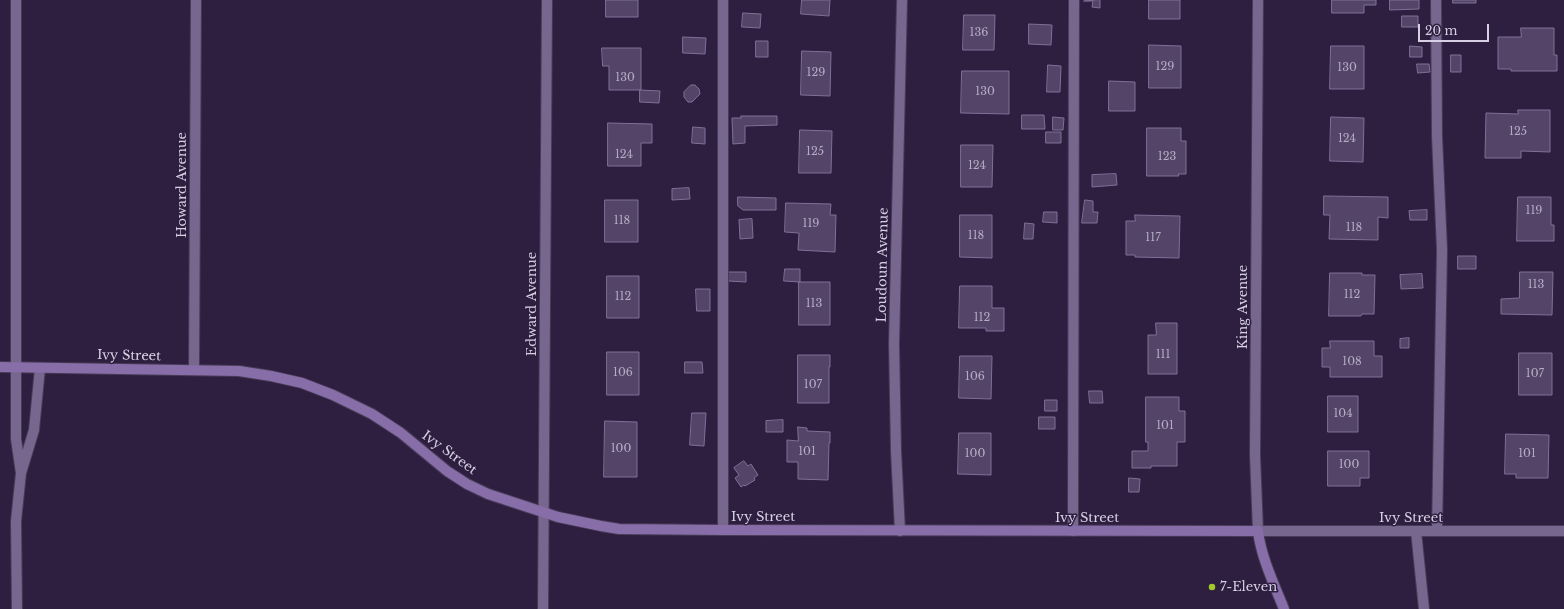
<!DOCTYPE html>
<style>
body{margin:0}
#map{position:relative;width:1564px;height:609px;overflow:hidden;background:#2e1f40;font-family:"Libre Baskerville",serif}
canvas{display:block}
.scale{position:absolute;left:1418px;top:24px;width:71px;height:18px;box-sizing:border-box;border:2px solid #d7cfe4;border-top:0;padding-left:5px;font-size:12px;line-height:14px;white-space:nowrap;color:#d7cfe4;-webkit-text-stroke:3px #2e1f40;paint-order:stroke}
</style>
<div id="map">
<canvas width="1564" height="609"></canvas>
<div class="scale">20 m</div>
</div>
<script>
const g = document.querySelector('canvas').getContext('2d');
g.lineJoin = 'round';
function paint(path, color) { g.fillStyle = color; g.fill(path, 'evenodd'); }
function strokePath(path, color, width, dash) { g.strokeStyle = color; g.lineWidth = width; g.lineCap = dash ? 'butt' : 'round'; g.setLineDash(dash || []); g.stroke(path); }
function write(font, color, halo, rows, align = 'center') {
  g.font = font + ' "Libre Baskerville",serif'; g.lineWidth = 3; g.setLineDash([]); g.textBaseline = 'middle'; g.strokeStyle = halo; g.fillStyle = color; for (const [text, x, y, turn = 0] of rows) {
    g.save(); g.translate(x, y); g.rotate((+turn || 0) * Math.PI / 180); g.textAlign = isNaN(turn) ? turn : align; if (halo) g.strokeText(text, 0, 0); g.fillText(text, 0, 0); g.restore();
  }
}
const building = new Path2D(`
 M606,0H638V17H606Z
 M802,0H830L829,16L801,14Z
 M1100,0V8L1092,7L1093,1H1084Z
 M1149,0H1180V19H1149Z
 M1332,0H1376V5H1364V13H1332Z
 M1390,0H1419V9L1390,10Z
 M1453,0H1476V3H1453Z
 M743,13L761,14L760,28L742,27Z
 M964,15H995L994,50H963Z
 M1402,16H1418V27H1402Z
 M1029,24L1052,25L1051,45L1029,44Z
 M1521,28H1554V55H1557V71H1511V69H1498V37H1521Z
 M683,37L706,38L705,54L683,53Z
 M756,41H768V57H756Z
 M1149,45L1181,46V88H1149Z
 M1331,46H1364V89H1330Z
 M1410,46L1422,47V57H1410Z
 M602,48H641V90H609V66H603Z
 M802,51L831,52L830,96L801,95Z
 M1451,55H1461V72H1451Z
 M1417,64H1429L1430,72L1418,73Z
 M1048,65L1061,66L1060,92H1047Z
 M962,71H1009V114L961,113Z
 M1109,81L1135,82V111H1109Z
 M691,85H695L699,89L700,94L692,102H688L684,97V92Z
 M640,90L660,91L659,103L640,102Z
 M1518,110H1550V152L1521,151V158H1485L1486,113L1518,114Z
 M1022,115H1044L1045,129H1022Z
 M741,116H777V125L745,126V143L733,144L732,118H741Z
 M1053,117L1064,118L1063,130H1053Z
 M1331,117L1364,118L1363,162L1330,161Z
 M608,123L652,124V143H641V166H608Z
 M693,127L705,128V144L692,143Z
 M1147,128H1181V141H1186V174H1178L1179,176H1147Z
 M800,130L832,131L831,173H799Z
 M1046,132H1061V143H1046Z
 M961,145H993L992,187H961Z
 M1116,174L1117,185L1092,187V175Z
 M689,188L690,199L672,200V189Z
 M1324,196L1388,197V218L1378,217V240L1329,239L1330,215H1324Z
 M738,197L776,198V210H743L738,206Z
 M1518,197H1551V225H1554V241H1517Z
 M605,200H638V242H605Z
 M1085,200L1093,201V212H1098L1097,223H1082Z
 M786,203L831,204L830,215H836L835,252L798,250L799,233L785,232Z
 M1427,210V220H1410L1409,211Z
 M1044,212H1057V223L1043,222Z
 M960,215H992V258L960,257Z
 M1135,215L1180,216L1179,258L1135,257V255H1126V221H1135Z
 M752,219L753,238L740,239L739,220Z
 M1025,223L1034,224L1033,239H1024Z
 M1458,256H1476V269H1458Z
 M785,269H800V282L784,281Z
 M729,272H746V282L728,281Z
 M1520,272H1553L1552,315L1501,314V299L1519,298Z
 M1330,273H1362V275H1375L1374,314H1362L1361,316H1329Z
 M1422,274L1423,288L1401,289L1400,275Z
 M607,276H639V318H607Z
 M799,282H830V325H799Z
 M960,286H992V308H1004V331H986V328H959Z
 M696,289H710V311H697Z
 M1156,323H1177V374H1148V335H1156Z
 M1409,338V348H1400V339Z
 M1330,341H1374V356H1382V377H1330V367H1322V348H1330Z
 M607,352H639V395H607Z
 M1519,353H1552V395H1519Z
 M798,355H830V367H829V403H798Z
 M960,356H992L991,399L959,398Z
 M685,362H702L703,373H685Z
 M1089,391H1102L1103,403H1090Z
 M1328,396H1358V432H1328Z
 M1146,397H1179V411H1185V442H1177V466H1151V468H1132V451H1148V442H1146Z
 M1045,400H1057V411H1045Z
 M692,413H706L704,446L690,445Z
 M1039,417H1055V429H1039Z
 M783,420V432H766V421Z
 M605,421L637,422V477H604Z
 M798,427L807,428V431L830,432V443H829L828,480L798,479V462H787V440L798,441Z
 M959,433H991V475L958,474Z
 M1506,434L1549,435L1548,478H1516V474H1505Z
 M1328,451H1369V478H1360V486H1328Z
 M744,461L748,466L751,464L758,475L754,478L755,480L745,486L744,485L741,487L735,478L739,475L734,468Z
 M1129,478L1140,479L1139,492H1129Z`);
paint(building, '#534468');
strokePath(building, '#807097', 1);
const service = new Path2D(`
 M16,0V439L21,473
 M1436,0L1437,136L1442,250L1437,531
 M723,530V0
 M1073,531L1074,0
 M1416,531L1424,609
 M17,609L16,521L21,473L34,430L40,368`);
const minor = new Path2D(`
 M194,370L196,0
 M900,531L896,451L894,344L902,0
 M1258,531H1564
 M543,609L547,0`);
const tertiary = new Path2D(`
 M1258,0L1255,455L1258,531`);
const secondary = new Path2D(`
 M0,367L239,371L271,376L302,383L333,395L372,414L401,433L447,471L467,484L488,494L558,517L601,526L619,529L723,530L1258,531C1261,557 1274,584 1284,609`);
strokePath(service, '#483b57', 12);
strokePath(minor, '#483b57', 12);
strokePath(tertiary, '#483b57', 12);
strokePath(secondary, '#483b57', 12);
strokePath(service, '#77678e', 10);
strokePath(minor, '#77678e', 10);
strokePath(tertiary, '#77678e', 10);
strokePath(secondary, '#876ea8', 10);
for (const [x, y, r, color] of [
 [1212,587,4,"#a1c92a"]
]) { const dot = new Path2D(); dot.arc(x, y, r, 0, 2 * Math.PI); g.fillStyle = color; g.fill(dot); strokePath(dot, '#2e1f40', 1.5); }
write('11px', '#b6acc5', null, [
 ["136",979,33],
 ["129",1165,67],
 ["130",1347,68],
 ["129",816,73],
 ["130",625,78],
 ["130",985,92],
 ["125",1518,132],
 ["124",1347,139],
 ["125",815,152],
 ["124",624,155],
 ["123",1167,157],
 ["124",977,166],
 ["119",1534,211],
 ["118",622,221],
 ["119",811,224],
 ["118",1354,228],
 ["118",976,236],
 ["117",1153,238],
 ["113",1536,285],
 ["112",1352,295],
 ["112",623,297],
 ["113",814,304],
 ["112",982,318],
 ["111",1163,355],
 ["108",1352,362],
 ["106",623,373],
 ["107",1535,374],
 ["106",975,377],
 ["107",813,385],
 ["104",1343,414],
 ["101",1165,426],
 ["100",621,449],
 ["101",807,452],
 ["100",975,454],
 ["101",1527,454],
 ["100",1349,465]
]);
write('13px', '#d7cfe4', '#2e1f40', [
 ["Howard Avenue",182,185,-90],
 ["Loudoun Avenue",883,265,-89],
 ["Edward Avenue",532,304,-90],
 ["King Avenue",1243,307,-90],
 ["Ivy Street",129,356,1],
 ["Ivy Street",449,453,36],
 ["Ivy Street",763,517],
 ["Ivy Street",1087,518],
 ["Ivy Street",1411,518]
]);
write('13px', '#d7cfe4', '#2e1f40', [
 ["7-Eleven",1220,587]
], 'left');
</script>
